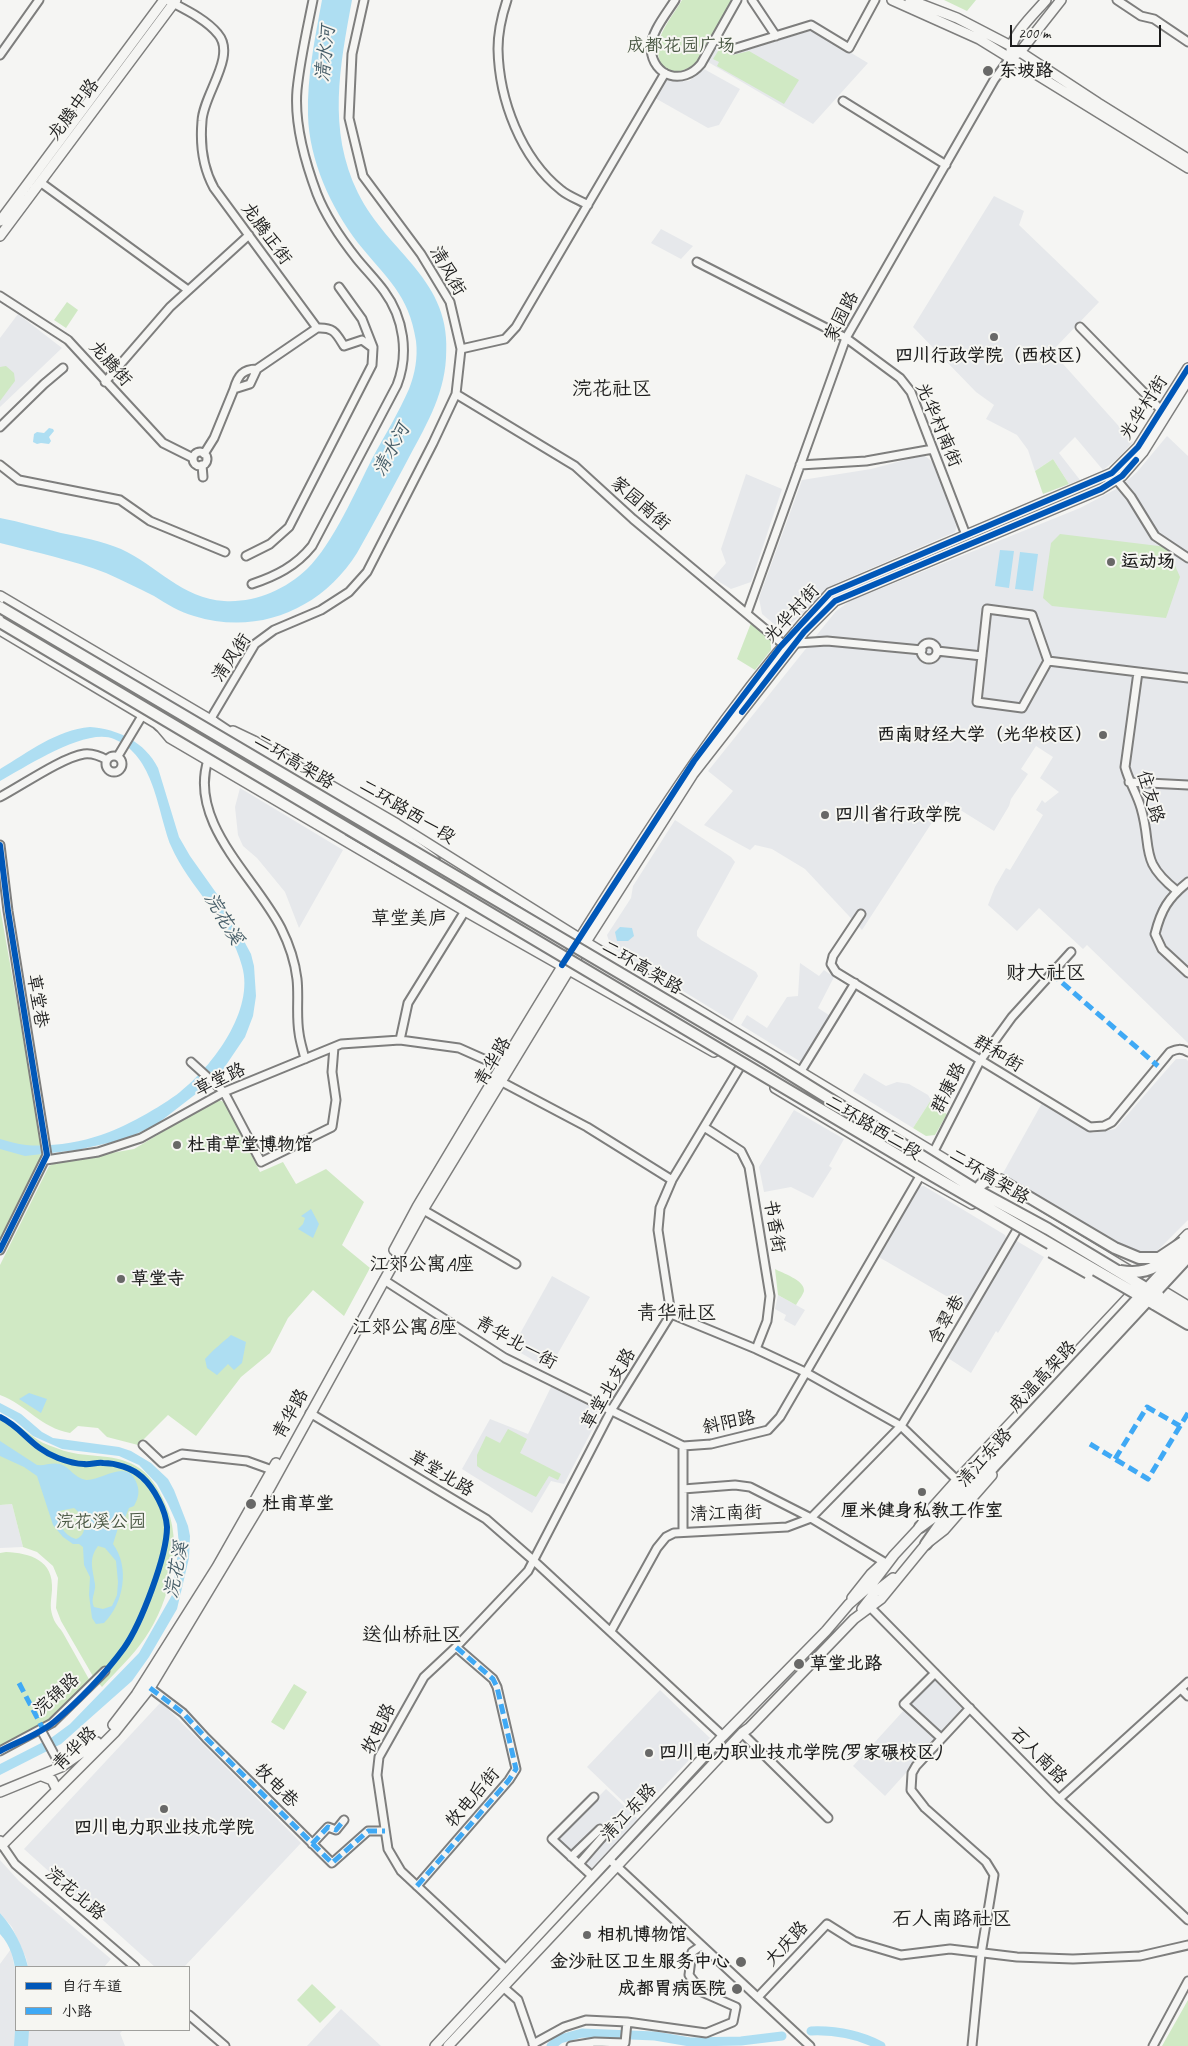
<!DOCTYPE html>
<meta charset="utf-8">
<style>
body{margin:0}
#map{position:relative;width:1188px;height:2046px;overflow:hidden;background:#f5f5f3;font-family:Caveat,"LXGW WenKai TC",sans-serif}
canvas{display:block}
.legend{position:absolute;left:15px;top:1966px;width:175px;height:65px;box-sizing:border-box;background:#f6f6f2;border:1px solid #9f9f9c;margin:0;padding:6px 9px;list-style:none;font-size:15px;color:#1c1c1c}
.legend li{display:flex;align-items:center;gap:10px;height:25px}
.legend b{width:25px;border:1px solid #9f9f9c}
.scale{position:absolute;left:1010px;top:25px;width:151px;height:22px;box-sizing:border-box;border:2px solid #1c1c1c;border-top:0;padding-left:6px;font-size:15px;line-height:18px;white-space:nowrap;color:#1c1c1c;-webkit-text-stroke:4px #f6f6f2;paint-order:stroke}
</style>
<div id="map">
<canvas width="1188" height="2046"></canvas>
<ul class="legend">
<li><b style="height:6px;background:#0057b8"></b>自行车道</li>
<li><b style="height:6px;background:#3fa9f5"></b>小路</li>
</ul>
<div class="scale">200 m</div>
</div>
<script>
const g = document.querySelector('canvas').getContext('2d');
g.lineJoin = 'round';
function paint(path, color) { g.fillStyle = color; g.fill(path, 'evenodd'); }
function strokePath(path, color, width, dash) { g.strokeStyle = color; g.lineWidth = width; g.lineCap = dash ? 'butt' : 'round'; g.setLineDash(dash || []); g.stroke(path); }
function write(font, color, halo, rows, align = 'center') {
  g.font = font + ' Caveat,"LXGW WenKai TC",sans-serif'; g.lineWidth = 4; g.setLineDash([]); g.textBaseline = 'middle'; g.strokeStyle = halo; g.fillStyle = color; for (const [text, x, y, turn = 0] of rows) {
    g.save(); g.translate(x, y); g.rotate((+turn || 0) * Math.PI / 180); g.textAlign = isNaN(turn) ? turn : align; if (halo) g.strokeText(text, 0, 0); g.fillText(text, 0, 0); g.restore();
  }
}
paint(new Path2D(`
 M813,30L868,63L813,124L708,62L718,45L734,54Z
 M704,69L740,89L719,125L708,128L655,98L667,77L681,81H689Z
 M994,196L1024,211L1019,225L1099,302L1056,347L1055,355L1133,442L1117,459L1103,470L1075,437L1059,453L1080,480L1069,484L1053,459L1035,471L1028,450L1017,435L986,419L994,405L976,392L913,327Z
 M661,229L693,246L681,259L651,243Z
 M18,314L62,348L0,407V338Z
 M1167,436L1188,456V1043L1087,945L1083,949L1039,908L1017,931L988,905L995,887L1006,868L1010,870L1043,815L1036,810L1042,800L1045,803L1059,792L1040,778L1053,757L1036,746L1021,769L1028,774L1011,799L1009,806L994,831L946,801L862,930L805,869L772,849L755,845L750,850L704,825L733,791L708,771L836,611L850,601L1080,508L1120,487L1137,472Z
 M924,455L934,463L958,523L955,532L837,583L787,627L780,629L762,614L759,598L802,480L871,469Z
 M746,474L782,489L751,582L731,589L713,578L726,563L721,549Z
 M240,788L343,850L299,928L285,892L257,858L243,846L238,835L235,807Z
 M675,820L731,857L735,862L697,931V936L701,940L756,972L758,976L732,1021L611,947L607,935L631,898L633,886Z
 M800,963L819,976L824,970L834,977L818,1008L832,1017L805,1060L801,1062L741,1025L747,1015L767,1028L787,997L798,996Z
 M1176,1059H1186L1188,1061V1220L1156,1252L1143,1253L1122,1244L1002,1175L1042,1103L1093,1133L1115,1129Z
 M864,1073L886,1086L897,1082L909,1084L928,1095L931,1100L913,1128L853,1091Z
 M794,1110L844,1139L829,1166L832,1168L813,1198L791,1187L764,1192L759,1167Z
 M924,1186L1005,1235L1007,1241L967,1308L877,1256L918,1187Z
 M1015,1240L1044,1257L998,1333L996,1331L971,1373L948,1358Z
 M552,1276L590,1297L549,1369L512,1348Z
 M778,1295L805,1310L795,1326L784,1320L786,1315L775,1309Z
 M552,1385L602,1411L564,1484L551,1481L532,1513L462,1469L490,1419L528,1434Z
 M12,1504L23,1547L0,1548V1505Z
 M932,1680L937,1681L962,1706V1711L945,1731L939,1732L908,1704Z
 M660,1690L710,1738L637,1815L587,1767Z
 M161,1702L301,1843L184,1967H155L24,1849Z
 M905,1709L936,1737L934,1742L885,1796L853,1766Z
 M606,1789L639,1820L591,1870L558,1838Z
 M0,1860L19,1881L111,1959L104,1967H28L26,1958L12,1927L0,1913Z
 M11,1949L16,1976V2030H123L120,2033L125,2046H0V1964Z
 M341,2009L381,2046H307Z`), '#e6e8eb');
paint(new Path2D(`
 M682,0H733L695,65L679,72L664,69C647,44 669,22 682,0Z
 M944,0H976L967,11Z
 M720,48L733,55L749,51L799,80L784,104L717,66L719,62L713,59Z
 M67,302L78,310L66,328L54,320Z
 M6,366L14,373L15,381L0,401V367Z
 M1053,459L1069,484L1043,494L1035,471Z
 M1060,534L1167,547L1180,577L1166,618L1052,606L1043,598L1051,543Z
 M751,623L771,640V650L755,670L737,659Z
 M0,907L42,1145V1160L0,1244Z
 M219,1100L224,1102L260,1172L283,1162L296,1184L326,1169L364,1202L342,1245L370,1268L344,1316L313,1290L288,1318L270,1353L241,1377L196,1436L168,1415L138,1445L107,1437L98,1428L78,1426L70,1433C41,1428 27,1405 0,1395V1265L49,1166L55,1163L134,1149L169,1128L180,1119Z
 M931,1100L934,1107L947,1114L935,1135L926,1136L913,1128Z
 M775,1269C782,1273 805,1280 804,1291C803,1295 798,1301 796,1305L778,1295Z
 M0,1415C15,1420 25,1432 38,1440C44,1444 52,1446 59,1449C84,1459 112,1452 136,1466C149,1473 158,1488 164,1501C185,1542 170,1602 145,1638C133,1656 116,1671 102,1687L94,1678L61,1621L56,1608L58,1578L53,1566L37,1552L23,1547L12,1504L0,1505Z
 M508,1429L527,1439L520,1453L561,1474L558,1480L549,1476L536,1497L484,1471L477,1466V1455L486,1436L500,1443Z
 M6,1552C30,1553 54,1560 52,1590C51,1603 49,1608 54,1620C56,1625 61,1629 63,1633C72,1649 81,1665 90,1681L51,1722L0,1747V1553Z
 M294,1684L307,1692L284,1730L271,1722Z
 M312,1984L336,2007L320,2023L297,2000Z
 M1188,2000V2046H1162Z`), '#d0e9c4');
paint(new Path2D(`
 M322,0H352C340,66 327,129 358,193C388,254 453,279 446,358C444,397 424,429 406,463C390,493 374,523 357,553C322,609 258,636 194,616C179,612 167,604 154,596C138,588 122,580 106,573C72,560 35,552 0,543V518C21,522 41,528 61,533C81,537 102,541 121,549C156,565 183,599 224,601C254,603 285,590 307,569C333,544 356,490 373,457C385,435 399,412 409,389C415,374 418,357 416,341C409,294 386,278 358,243C331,208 309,160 308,115C307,76 315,38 322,0Z
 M49,428L53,429L54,431L49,437L51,441L49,444L41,443L37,444L33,442L34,434L37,432L44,433Z
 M1000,550L1014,551L1009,588L995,586Z
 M1020,552L1038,554L1033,591L1015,589Z
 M90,727C118,729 145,742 158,768L179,837L190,856L224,904L251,954L254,966L256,996L253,1016L245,1037L222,1071L201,1090L157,1124L126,1139L77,1150L25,1156L0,1149V1139C8,1141 17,1144 26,1145C49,1147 78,1143 101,1135C123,1128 161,1107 180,1092C213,1066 255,1010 242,966C230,920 189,888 171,846C157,811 155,756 114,739C86,727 26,767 0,781V769C29,752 56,730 90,727Z
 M620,927L632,928L634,936L628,941H617L615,932Z
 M311,1209L319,1224L313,1238L298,1229L303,1224L305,1218L301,1216Z
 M231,1335L246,1342L242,1363L234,1370L228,1364L217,1375L207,1368L205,1359C214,1349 223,1342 231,1335Z
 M29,1393L47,1399L41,1413L19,1399Z
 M0,1403L21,1414L42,1432L53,1438L119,1447L131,1451L151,1463L168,1479L174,1490L188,1526L190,1536L189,1558L177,1609L149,1657L132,1681L61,1744L0,1775V1764L51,1738L70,1724L139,1653L172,1595L179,1545L177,1524L168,1504L157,1484L139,1465L119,1456L62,1449L33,1436L14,1420L0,1412Z
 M0,1441L37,1465C45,1466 51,1462 60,1464C70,1467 74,1478 86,1480C103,1481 127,1457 137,1484C140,1492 138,1499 134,1506L129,1508L121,1527L118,1528L113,1544C130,1567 124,1603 104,1623L96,1624L92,1618L89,1595L90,1577L84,1565L83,1547L79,1544H73L63,1537L53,1525L37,1476L24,1467L0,1456ZM74,1508C84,1515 90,1534 76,1539C63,1535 58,1524 59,1511ZM98,1546L105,1548L116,1561L118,1582L117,1595L112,1606L103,1609L94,1607C90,1599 96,1592 95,1584C93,1570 88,1559 98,1546Z
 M0,1913C14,1929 23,1946 28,1967H16V1975C14,1959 11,1946 0,1934Z
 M16,2016V2030H29L28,2046H14Z`), '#aedef2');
strokePath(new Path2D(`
 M811,2031C836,2030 858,2034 881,2046
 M551,2046L560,2039L582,2033L655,2036L690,2042L741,2041L782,2036`), '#aedef2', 9);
const minor = new Path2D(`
 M167,0C184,9 206,19 218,34C237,56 203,95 202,121C200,144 203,168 214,188L317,328L257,369L250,384L234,389L214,438L204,454
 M507,0C502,15 498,33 498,49C499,100 521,158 561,190C568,196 579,200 588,205
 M675,0C667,13 650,33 651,49C653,77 683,86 701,64L737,0
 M752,0L776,36
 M1117,0L1141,16L1154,19L1188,42
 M715,39L733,49L811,25L849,48L875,0
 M0,55L39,0
 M843,101L946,165
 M40,182L188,290
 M697,262L846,338L900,378L911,392L966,535
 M339,287L362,319L373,347
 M0,296L68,340L163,443L193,458
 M1080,327L1161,410
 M461,349L505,339L516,327L665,73
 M105,382L170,307L249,235
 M234,389C238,375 243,369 257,369
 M456,394L575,466L633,519L783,644L827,641L922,650
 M0,427L44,384L63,368
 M193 459a7 7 0 1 1 14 0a7 7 0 1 1-14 0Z
 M0,465L19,480L120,500L150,521L225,552
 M202,465L203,477
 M800,465L866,461L933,449
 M1116,479L1131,497L1155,536L1188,558
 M246,556L270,544L289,527L372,365L373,348L362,340L344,346C336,333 334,327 317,328
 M252,584C276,576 296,566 312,546L397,385C409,354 404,318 384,291C376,280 366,270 357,259C342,240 326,217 317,194C305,162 294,125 297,90C300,60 307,30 313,0
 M987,609L1032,615L1048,661L1022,708L977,702Z
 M747,613L846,338L994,80L1010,58
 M921 651a8 8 0 1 1 16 0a8 8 0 1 1-16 0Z
 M937,651L982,656
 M1048,661L1188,678
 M1138,672L1125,767C1129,782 1137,794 1141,808C1153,849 1138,860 1177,891
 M210,720L255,644L274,630L321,610L349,592L367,572L433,443L456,394L461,349L450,302L421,254L363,176L349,118L352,54L364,0
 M106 764a8 8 0 1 1 16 0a8 8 0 1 1-16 0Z
 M118,756L142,716
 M208,760C188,823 255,877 281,928C289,944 295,962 297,979C299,997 296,1015 299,1033C300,1042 303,1050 305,1059
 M1129,782L1188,785
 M0,797C21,786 63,757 84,754C92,753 100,756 107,760
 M0,845L8,911L47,1155L0,1250
 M1188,882C1168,898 1161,910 1155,934L1162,949L1188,973
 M861,914L833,956L831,964L836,972L1090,1127L1104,1126L1112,1122L1170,1052C1177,1049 1181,1048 1188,1052
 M400,1040L408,1003L465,911
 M191,1062L224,1092L261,1162L332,1127L336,1100L332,1072L334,1047
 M801,1071L855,983
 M500,1081L587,1127L672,1180
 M704,1127L741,1151L749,1167L770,1296L767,1321L756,1349
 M932,1155L980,1061L1012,1017L1071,952
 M46,1160L98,1152L141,1138L224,1092L341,1044L400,1040L459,1048L504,1068
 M420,1208L516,1264
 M384,1280L505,1358L683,1446L711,1444L768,1430L780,1417L923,1171
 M671,1314L756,1349L805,1372L901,1426L957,1480
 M310,1413L486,1519L533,1560L723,1736
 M143,1445L162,1463L182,1454L247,1461L272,1470
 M683,1446V1531
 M683,1489L735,1485L750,1487L811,1518L901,1426L923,1390L1018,1228
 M870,1607L1059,1799L1188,1920
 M611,1631L657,1548L666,1537L674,1533L787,1527L811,1518L884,1562
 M935,1673L904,1704L941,1738
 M150,1688L183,1713L206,1738L332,1863L368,1831H385
 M1181,1689L1188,1696
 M970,1708L916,1766L912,1773L911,1790L925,1808L986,1862L994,1875L981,1954L972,2046
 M41,1730L61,1767
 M742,1733L828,1818
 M0,1751L52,1723L105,1671
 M1059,1799L1188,1682
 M312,1844L328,1827L336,1830L344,1820
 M2,1845L15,1864L135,1967
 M571,1857L600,1829L605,1834L579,1864
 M609,1859L810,2046
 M592,1876L552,1839L594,1797
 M417,1886L509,1780L516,1769L497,1687L493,1679L456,1647
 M506,1969L401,1871L388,1849L377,1775L379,1757L424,1677L456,1647L528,1571L612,1409L671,1314L658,1230L660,1208L672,1180L740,1067
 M503,1987L518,2000L534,2046
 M758,1997L827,1924L854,1941L901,1955L950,1949L1017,1957L1073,1959L1140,1956L1188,1945
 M189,2015L225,2046
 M533,2044L564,2027L586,2020L627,2022L706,2033L733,2022L736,2007L702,1992L689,1975L692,1952L701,1946
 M571,2046L595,2042L625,2043L627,2022
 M1153,2046L1188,1981`);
const major = new Path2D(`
 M892,0L979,39L1188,168
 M910,0L957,18L1011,46L1098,103L1188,159
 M1011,50C1012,34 1036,12 1046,0
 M1015,55L1020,52L1061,0
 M0,221L164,0
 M0,236L176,0
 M0,596L214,722
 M0,630L159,725L170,738L465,911L714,1052
 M233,731L254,741L397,824L579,938L1188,1306
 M775,1088L920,1175L972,1204
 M1177,1245L1188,1234
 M394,1250L417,1207C488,1089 557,971 633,855C693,762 754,674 830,593L1112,473L1138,447L1188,368
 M852,1598L871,1574L883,1563
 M862,1609L875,1592L893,1578
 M113,1725L136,1695L217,1567L276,1463
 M42,1776L52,1780L57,1790
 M0,1792L61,1767L97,1742
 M0,1841L2,1845L115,1732L150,1688L262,1502L423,1210L586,942L693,774L804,632L835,601L1101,489L1122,476L1143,452L1188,380
 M435,2046L723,1736L826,1631L849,1604L872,1584L894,1555L920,1527L932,1508L957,1480L1137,1288
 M448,2046L742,1733L749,1728L854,1619L881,1599L926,1544L944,1530L992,1475`);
const highway = new Path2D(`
 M210,720L249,746L387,826L434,860
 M159,725L343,831
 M1159,1296L1188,1314
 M1154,1304L1188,1324
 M920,1527L935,1516L987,1461
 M926,1544L940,1524L993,1467`);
strokePath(minor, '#7e7e7d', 11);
strokePath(major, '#7e7e7d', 12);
strokePath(highway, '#7e7e7d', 14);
strokePath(minor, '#f5f5f3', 7);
strokePath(major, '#f5f5f3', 9);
strokePath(highway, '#f5f5f3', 10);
const highwayBridge = new Path2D(`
 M0,607L767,1060L978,1191L1048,1229L1159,1296
 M0,622L916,1166L1154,1304
 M976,1195C979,1182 987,1179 1000,1180L1115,1248L1139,1258H1159L1183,1242
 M1051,1252L1088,1273
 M1120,1271C1139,1274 1153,1271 1168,1257
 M987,1461L1188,1245
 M993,1467L1188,1257`);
strokePath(highwayBridge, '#7e7e7d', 14, []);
strokePath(highwayBridge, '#f5f5f3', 10);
strokePath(new Path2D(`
 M1051,973L1158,1066
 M1090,1444L1148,1479L1188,1413
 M1115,1459L1147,1407L1180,1426
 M19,1683L43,1729
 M150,1688L183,1713L206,1738L332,1863L368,1831H385
 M312,1844L328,1827L336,1830L344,1820
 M417,1886L509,1780L516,1769L497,1687L493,1679L456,1647`), '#3fa9f5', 5, [10, 5]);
strokePath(new Path2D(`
 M742,712L804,632L835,601L1101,489L1122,476L1136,460
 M0,845L8,911L47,1155L0,1250
 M562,965L694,761L780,647L830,593L1112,473L1138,447L1188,368
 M0,1417C23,1428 31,1448 58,1458C66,1461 76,1464 84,1464C90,1465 97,1462 103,1463C116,1463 132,1468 142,1477C154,1488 166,1510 167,1527C167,1556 141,1624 124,1648C106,1673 78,1702 54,1722C38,1735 17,1742 0,1751`), '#0057b8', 6);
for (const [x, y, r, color] of [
 [988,71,6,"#686867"],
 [994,337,5,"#686867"],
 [1111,562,5,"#686867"],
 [1103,735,5,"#686867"],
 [825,815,5,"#686867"],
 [177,1145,5,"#686867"],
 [121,1279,5,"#686867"],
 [922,1492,5,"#686867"],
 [251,1504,6,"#686867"],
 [799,1664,6,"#686867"],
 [649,1753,5,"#686867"],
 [164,1809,5,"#686867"],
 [587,1935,5,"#686867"],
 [741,1962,6,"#686867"],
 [737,1989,6,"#686867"]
]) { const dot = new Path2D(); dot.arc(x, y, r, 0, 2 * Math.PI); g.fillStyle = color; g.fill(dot); strokePath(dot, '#f6f6f2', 2); }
write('18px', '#495743', '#f6f6f2', [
 ["成都花园广场",681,46],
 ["浣花溪公园",101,1522]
]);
write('bold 18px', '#1c1c1c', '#f6f6f2', [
 ["东坡路",999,71],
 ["四川行政学院（西校区）",994,356,"center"],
 ["运动场",1121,562],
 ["西南财经大学（光华校区）",1093,735,"right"],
 ["四川省行政学院",835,815],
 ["杜甫草堂博物馆",187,1145],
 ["草堂寺",131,1279],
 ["杜甫草堂",262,1504],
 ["厘米健身私教工作室",922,1511,"center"],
 ["草堂北路",810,1664],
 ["四川电力职业技术学院(罗家碾校区)",659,1753],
 ["四川电力职业技术学院",164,1828,"center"],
 ["相机博物馆",597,1935],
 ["金沙社区卫生服务中心",730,1962,"right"],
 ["成都胃病医院",726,1989,"right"]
], 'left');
write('18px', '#1c1c1c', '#f6f6f2', [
 ["龙腾中路",74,110,-53],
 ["龙腾正街",266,234,54],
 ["清风街",447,271,60],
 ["家园路",842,317,-63],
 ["龙腾街",110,364,48],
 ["光华村街",1144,408,-57],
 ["光华村南街",938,425,67],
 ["家园南街",640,504,41],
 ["光华村街",792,614,-47],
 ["清风街",232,658,-56],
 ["二环高架路",294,762,31],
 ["住友路",1150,797,73],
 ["二环路西一段",407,812,31],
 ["二环高架路",642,968,30],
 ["草堂巷",37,1001,81],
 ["群和街",998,1054,31],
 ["青华路",493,1062,-59],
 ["草堂路",220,1080,-25],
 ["群康路",949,1088,-63],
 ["二环路西二段",873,1128,31],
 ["二环高架路",989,1177,31],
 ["书香街",774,1226,81],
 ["含翠巷",947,1320,-60],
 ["青华北一街",516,1343,29],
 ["成温高架路",1043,1377,-47],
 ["草堂北支路",609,1389,-60],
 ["青华路",291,1414,-61],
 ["斜阳路",729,1423,-12],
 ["清江东路",985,1458,-48],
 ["草堂北路",441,1474,31],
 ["清江南街",726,1514,-2],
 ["浣锦路",57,1695,-42],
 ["牧电路",379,1729,-64],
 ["青华路",75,1749,-45],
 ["石人南路",1038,1756,45],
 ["牧电巷",276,1786,45],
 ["牧电后街",473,1798,-49],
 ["清江东路",629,1813,-47],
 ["浣花北路",75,1894,40],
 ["大庆路",787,1944,-47]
]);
write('italic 19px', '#455c67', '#f6f6f2', [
 ["清水河",326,54,-84],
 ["清水河",392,450,-62],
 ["浣花溪",223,919,59],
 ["浣花溪",177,1570,-79]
]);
write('19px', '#1c1c1c', '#f6f6f2', [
 ["草堂美庐",409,919],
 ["江郊公寓A座",422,1265],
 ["江郊公寓B座",405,1328]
]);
write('20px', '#1c1c1c', '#f6f6f2', [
 ["浣花社区",612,390],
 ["财大社区",1046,974],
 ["青华社区",677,1314],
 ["送仙桥社区",412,1636],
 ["石人南路社区",952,1920]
]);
</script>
